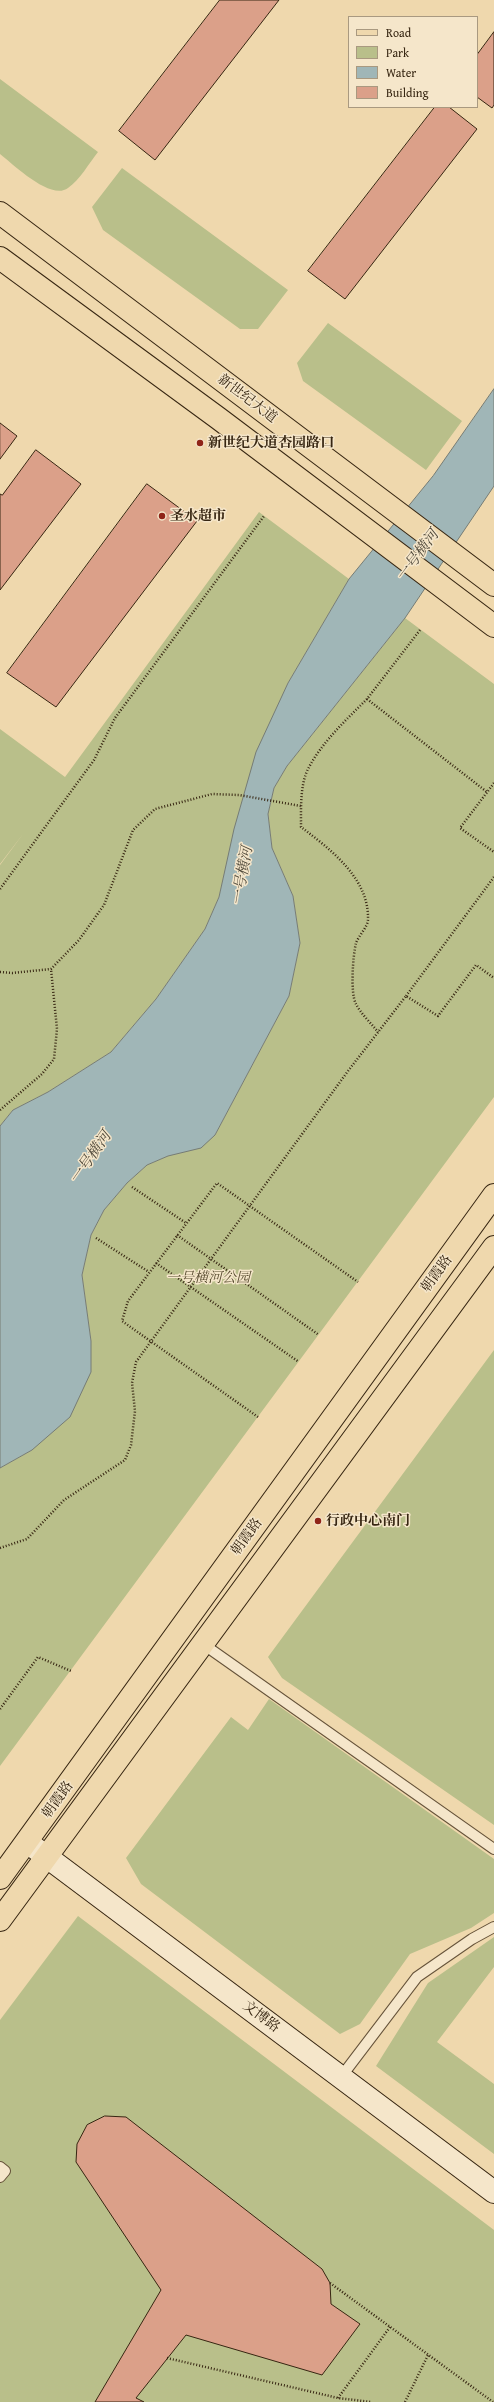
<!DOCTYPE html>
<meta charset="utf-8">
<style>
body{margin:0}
#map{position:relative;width:494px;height:2402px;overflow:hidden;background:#efd8ad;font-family:"Gentium Book Plus",serif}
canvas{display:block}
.legend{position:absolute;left:348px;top:16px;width:130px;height:92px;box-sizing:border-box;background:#f5e6ca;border:1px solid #a99980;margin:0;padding:5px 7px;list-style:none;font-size:12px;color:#372612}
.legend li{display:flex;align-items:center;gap:8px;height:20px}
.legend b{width:20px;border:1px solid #a99980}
</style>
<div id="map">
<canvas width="494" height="2402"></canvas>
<ul class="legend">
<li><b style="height:5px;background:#efd8ad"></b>Road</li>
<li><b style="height:11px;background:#b9bf8a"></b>Park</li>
<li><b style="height:11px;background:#a0b6b7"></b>Water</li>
<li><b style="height:11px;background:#dba089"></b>Building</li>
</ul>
</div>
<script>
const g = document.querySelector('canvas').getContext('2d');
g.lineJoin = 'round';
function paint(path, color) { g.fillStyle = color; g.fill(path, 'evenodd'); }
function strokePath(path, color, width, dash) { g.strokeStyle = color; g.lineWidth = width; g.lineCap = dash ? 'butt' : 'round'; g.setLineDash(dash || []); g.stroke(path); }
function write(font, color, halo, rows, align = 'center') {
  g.font = font + ' "Gentium Book Plus","Noto Serif SC",serif'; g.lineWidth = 3; g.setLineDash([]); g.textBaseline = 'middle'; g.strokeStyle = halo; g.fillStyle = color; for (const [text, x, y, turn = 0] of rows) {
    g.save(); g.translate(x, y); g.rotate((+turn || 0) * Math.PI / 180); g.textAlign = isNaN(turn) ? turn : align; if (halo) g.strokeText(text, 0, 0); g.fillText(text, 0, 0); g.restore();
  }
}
paint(new Path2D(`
 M0,79L98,152C89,163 80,180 68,188C51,201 14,165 0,154Z
 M122,168L288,290L258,329H240L103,230L92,207Z
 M328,323L462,421L426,470L303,381L297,363Z
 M259,512L349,579L288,683L242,803L219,897L205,929L156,999L111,1052L48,1092L13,1110L0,1126V865L23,834L0,864V729L65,777Z
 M405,618L494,684V1097L0,1766V1468L32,1450L91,1372V1341L82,1275L91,1235L104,1210L127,1183L147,1165L215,1135L289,996L300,943L293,896L272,848L268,814L274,788L287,766Z
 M494,1350V1825L282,1678L268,1657Z
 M269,1699L494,1859V1913L471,1928L410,1954L360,2024L340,2034L141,1884L126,1858L231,1717L248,1730Z
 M78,1916L494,2230V2402H0V2020Z
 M494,1937V1967L437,2042L494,2084V2154L376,2066L428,1983Z`), '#b9bf8a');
const water = new Path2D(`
 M494,389V486L405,618L287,766L274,788L268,814L272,848L293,896L300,943L289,996L215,1135L201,1148L168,1156L147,1165L127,1183L104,1210L91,1235L82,1275L91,1341V1372L70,1417L32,1450L0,1468V1126L13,1110L48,1092L111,1052L156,999L205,929L219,897L234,829L256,752L288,683L349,579L433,476Z`);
paint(water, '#a0b6b7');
strokePath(water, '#767c75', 1);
const building = new Path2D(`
 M220,0H279L155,160L119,131Z
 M494,32V105L492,108L477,97V55Z
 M435,107H449L477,129L345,299L308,271Z
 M0,423L17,436L0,459Z
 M36,450L81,484L0,590V494L2,495Z
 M147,484L197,521L56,707L7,673Z
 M105,2116L126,2117L322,2269L330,2283L331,2304L360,2324L322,2375L186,2335L136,2398L144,2402H95L161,2290L76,2162L77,2144L87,2125Z`);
paint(building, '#dba089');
strokePath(building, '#372612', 1);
const lane = new Path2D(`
 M203,1644L494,1849
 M341,2077L417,1977L472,1939L494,1927
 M0,2167L5,2171L0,2177`);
const secondary = new Path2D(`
 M27,1842L494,2192`);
const primary = new Path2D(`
 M0,213L494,585
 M0,258L218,418L494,626
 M0,1878L494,1195
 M0,1920L494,1247`);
strokePath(lane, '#655239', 12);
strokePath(secondary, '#372612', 24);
strokePath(primary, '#372612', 24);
strokePath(new Path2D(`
 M420,630L367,699L487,792
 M367,699C346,720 322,742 308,769C300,785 301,809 301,827C330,849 369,878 368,919C368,927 359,935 356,943C353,955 350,993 356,1004C361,1014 371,1023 378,1032
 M494,783L460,828L494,852
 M0,889L94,760L115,718L264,516
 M0,972L12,973L51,969L79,940L104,905L133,830L155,809L212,794L239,795L301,806
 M406,996L494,877
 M0,1110L42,1074L54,1059L57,1029L51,969
 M132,1187L186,1223
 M177,1235L319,1335
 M96,1238L149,1272
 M156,1263L299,1362
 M258,1417L122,1321L128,1301L217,1183L358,1282
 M0,1548L27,1539L64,1500L125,1460L131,1445L135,1411L132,1383L136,1362L348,1071L406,996L438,1016L476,965L494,978
 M0,1709L38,1657L71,1671
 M330,2283L493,2402
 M167,2358L338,2398L371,2402
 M338,2398L390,2327
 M405,2402L428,2355`), '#372612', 2.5, [1, 2]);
strokePath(lane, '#f5e6ca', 10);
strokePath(secondary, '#f5e6ca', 22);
strokePath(primary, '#efd8ad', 22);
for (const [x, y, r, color] of [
 [200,443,4,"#8f2418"],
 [162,516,4,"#8f2418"],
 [318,1521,4,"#8f2418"]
]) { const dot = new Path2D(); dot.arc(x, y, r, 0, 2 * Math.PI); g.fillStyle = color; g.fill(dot); strokePath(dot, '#f5e6ca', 1.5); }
write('14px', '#372612', '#f5e6ca', [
 ["新世纪大道",247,399,37],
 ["朝霞路",437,1274,-54],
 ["朝霞路",247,1537,-54],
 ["朝霞路",58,1800,-54],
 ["文博路",261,2017,37]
]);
write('bold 14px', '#372612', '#f5e6ca', [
 ["新世纪大道杏园路口",208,443],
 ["圣水超市",170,516],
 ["行政中心南门",326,1521]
], 'left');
write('italic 14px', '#584c30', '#f5e6ca', [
 ["一号横河公园",208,1278]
]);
write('italic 15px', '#514a3b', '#f5e6ca', [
 ["一号横河",418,556,-53],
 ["一号横河",243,876,-80],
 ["一号横河",91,1158,-55]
]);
</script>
